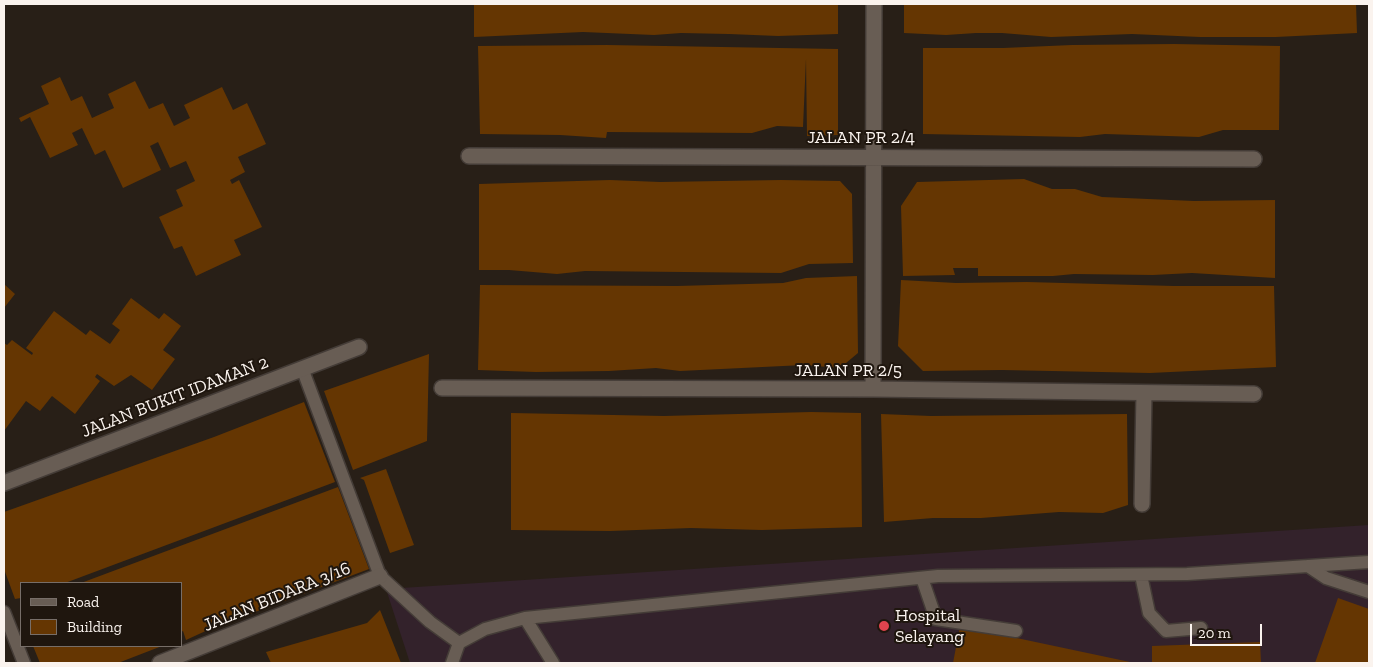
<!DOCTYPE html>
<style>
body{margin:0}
#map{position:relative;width:1373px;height:667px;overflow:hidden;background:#281f17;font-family:"Zilla Slab",serif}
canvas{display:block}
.frame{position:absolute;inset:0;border:5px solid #faf3ee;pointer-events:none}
.legend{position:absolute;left:20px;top:582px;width:162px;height:65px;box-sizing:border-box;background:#1f160e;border:1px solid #776e68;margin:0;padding:6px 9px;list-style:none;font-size:15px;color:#faf3ee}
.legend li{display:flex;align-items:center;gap:10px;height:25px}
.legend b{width:25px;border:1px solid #776e68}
.scale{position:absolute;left:1190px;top:624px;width:72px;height:22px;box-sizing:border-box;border:2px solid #faf3ee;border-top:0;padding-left:6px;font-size:15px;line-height:18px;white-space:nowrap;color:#faf3ee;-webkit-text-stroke:4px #1f160e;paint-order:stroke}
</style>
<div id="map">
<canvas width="1373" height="667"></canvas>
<div class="frame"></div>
<ul class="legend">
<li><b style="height:6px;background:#685d54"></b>Road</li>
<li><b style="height:14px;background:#653602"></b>Building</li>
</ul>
<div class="scale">20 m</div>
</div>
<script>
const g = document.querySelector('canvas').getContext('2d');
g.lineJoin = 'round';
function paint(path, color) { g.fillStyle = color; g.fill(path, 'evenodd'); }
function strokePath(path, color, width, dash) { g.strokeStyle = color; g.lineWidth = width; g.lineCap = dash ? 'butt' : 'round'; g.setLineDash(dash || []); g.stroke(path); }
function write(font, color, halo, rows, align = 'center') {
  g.font = font + ' "Zilla Slab",serif'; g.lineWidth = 4; g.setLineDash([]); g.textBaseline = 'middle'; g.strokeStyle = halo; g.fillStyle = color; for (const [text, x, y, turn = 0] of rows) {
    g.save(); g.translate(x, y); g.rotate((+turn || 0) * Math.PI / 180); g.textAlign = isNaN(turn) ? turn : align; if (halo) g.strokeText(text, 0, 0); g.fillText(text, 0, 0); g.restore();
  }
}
paint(new Path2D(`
 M1369,525V663H410L386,589Z`), '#33222b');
paint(new Path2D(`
 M474,4H838V34L778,36L729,34L681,33L654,35L583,32L474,37Z
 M904,4H1356L1357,33L1276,37H1200L1132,34L1051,37L1002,33H976L946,35L904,33Z
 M1174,44L1280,46L1279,130H1223L1199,137L1105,134L1080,137L923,134V48H1003L1072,45Z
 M607,45L838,49V135L807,136L806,59L803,127L777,126L752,133L607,132L606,138L560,135L480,134L478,46Z
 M60,77L71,101L82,96L92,118L114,108L108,94L135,81L149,109L163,103L174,126L190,118L184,105L222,87L233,110L247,103L266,144L238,157L245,172L230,180L232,184L239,180L262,227L234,240L241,255L196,276L182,246L174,249L159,217L183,206L176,190L195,181L186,161L170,168L158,142L150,146L161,170L123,188L105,150L95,155L82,128L72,133L78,145L50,158L30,117L21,122L19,118L49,104L41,86Z
 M1024,179L1052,189H1075L1102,197L1194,201L1275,200V278L1192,273L1153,275L1074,274L1053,276H978V268H953L955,275L903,276L901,206L917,182Z
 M610,180L660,182L781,180L840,181L852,194L853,263L809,264L781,273L585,271L557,274L509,270H479V184Z
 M857,276L858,353L840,368L804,365L680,371L656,368L609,371L536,372L478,370L480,285L677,286L783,283L806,278Z
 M901,280L956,283L1027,282L1174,286H1274L1276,367L1150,373L1002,370L923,371L898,346Z
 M4,284L15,294L4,308Z
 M131,298L159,319L164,313L181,326L163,350L175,359L152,390L131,375L114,386L97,374L95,377L100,381L75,414L52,396L40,411L26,401L4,431V343L7,345L12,340L32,355L33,353L26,348L54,311L86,335L90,330L110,344L120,330L112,324Z
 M429,354L427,441L353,470L324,391Z
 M304,402L335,482L65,583H21V598L15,599L4,569V512L214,437Z
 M811,412L861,413L862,527L762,530L691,528L610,531L511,530V413L664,416Z
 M881,414L931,416L1127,414L1128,505L1103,513L1059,512L981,518H933L884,522Z
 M386,469L414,545L390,553L364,480L360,478Z
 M338,487L369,569L210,629L186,640L183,631L181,632V583H81Z
 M1338,598L1369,609V663H1315Z
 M380,610L401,663H271L266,652L367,623Z
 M960,626L1130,662V663H953Z
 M1260,642L1261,663H1152V646Z
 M33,646H162L118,663H40Z`), '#653602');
const service = new Path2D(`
 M302,368L380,576L430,622L459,643
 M1308,566L1326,578L1369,592
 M1141,575L1149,613L1166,631L1201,628
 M922,578L936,619L1016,631
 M4,612L24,663
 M525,618L553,663
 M452,663L459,643L485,629L525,618L938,576L1187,574L1369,562`);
const minor = new Path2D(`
 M469,156L1254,159
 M442,388L873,389L1254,394
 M873,389L874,4
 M4,483L359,347
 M1142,504L1144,393
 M160,663L380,576`);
strokePath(service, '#443c37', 15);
strokePath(minor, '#443c37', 18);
strokePath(service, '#685d54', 12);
strokePath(minor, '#685d54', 15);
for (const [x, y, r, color] of [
 [884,626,6,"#e0444e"]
]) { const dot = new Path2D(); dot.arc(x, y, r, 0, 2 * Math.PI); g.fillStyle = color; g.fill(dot); strokePath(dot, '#1f160e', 2); }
write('18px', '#faf3ee', '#1f160e', [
 ["JALAN PR 2/4",861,138],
 ["JALAN PR 2/5",848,371],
 ["JALAN BUKIT IDAMAN 2",175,397,-21],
 ["JALAN BIDARA 3/16",277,597,-22]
]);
write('18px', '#faf3ee', '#1f160e', [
 ["Hospital",895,616],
 ["Selayang",895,637]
], 'left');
</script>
